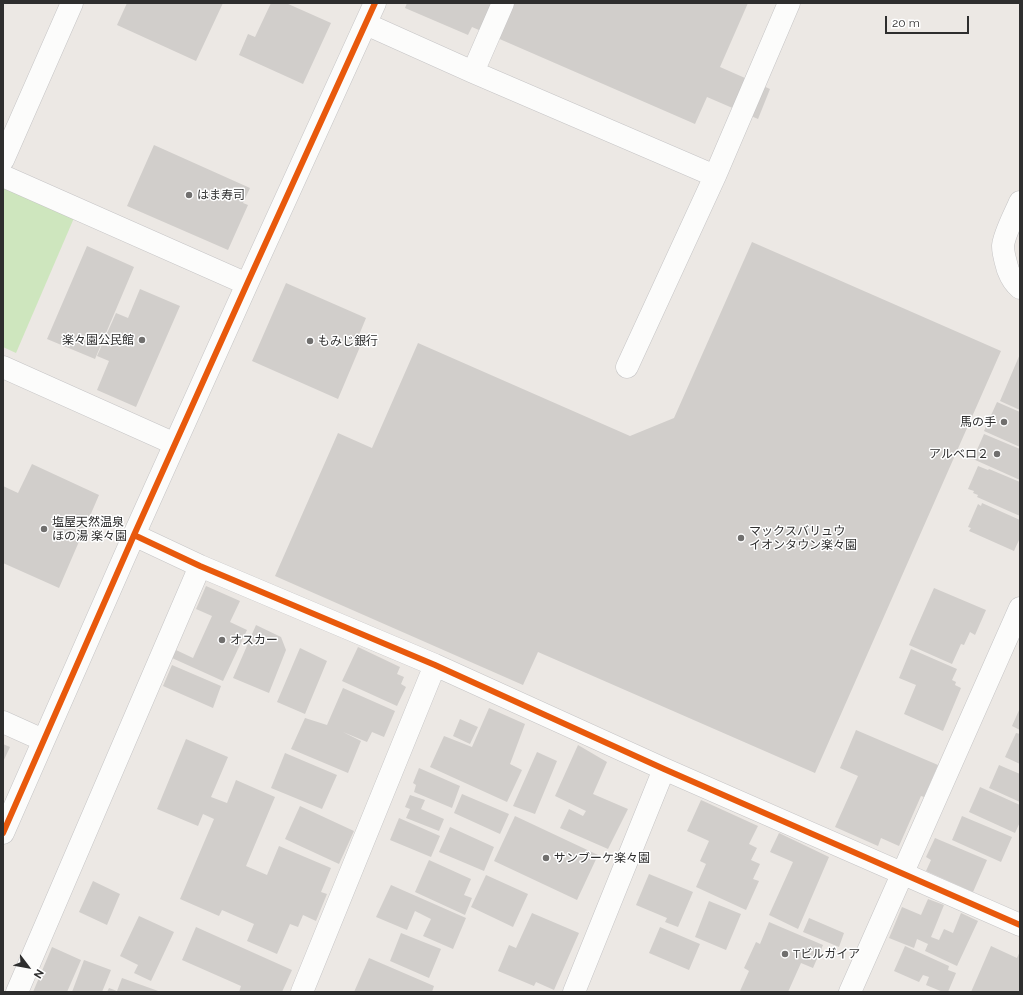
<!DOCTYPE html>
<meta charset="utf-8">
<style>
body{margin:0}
#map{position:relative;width:1023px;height:995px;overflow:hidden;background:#ece8e4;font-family:Raleway,sans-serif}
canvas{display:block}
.frame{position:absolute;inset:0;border:4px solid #2e2e2e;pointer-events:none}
.north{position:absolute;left:8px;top:947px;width:40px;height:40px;-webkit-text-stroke:3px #fff;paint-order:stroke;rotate:122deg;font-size:11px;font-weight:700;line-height:16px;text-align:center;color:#2e2e2e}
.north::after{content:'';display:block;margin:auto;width:14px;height:18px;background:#2e2e2e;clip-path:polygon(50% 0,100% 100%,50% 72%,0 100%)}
.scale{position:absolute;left:885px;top:16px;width:84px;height:18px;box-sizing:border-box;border:2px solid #2e2e2e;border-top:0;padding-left:5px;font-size:12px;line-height:14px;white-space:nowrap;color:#2e2e2e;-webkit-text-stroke:3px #fff;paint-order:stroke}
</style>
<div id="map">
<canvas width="1023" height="995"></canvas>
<div class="frame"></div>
<div class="north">N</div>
<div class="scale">20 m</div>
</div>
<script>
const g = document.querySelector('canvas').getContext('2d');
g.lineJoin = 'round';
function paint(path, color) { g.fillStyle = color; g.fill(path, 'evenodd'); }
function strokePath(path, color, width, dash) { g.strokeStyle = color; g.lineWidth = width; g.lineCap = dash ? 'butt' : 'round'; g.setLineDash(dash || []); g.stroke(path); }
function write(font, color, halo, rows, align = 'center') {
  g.font = font + ' Raleway,"Noto Sans JP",sans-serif'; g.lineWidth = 3; g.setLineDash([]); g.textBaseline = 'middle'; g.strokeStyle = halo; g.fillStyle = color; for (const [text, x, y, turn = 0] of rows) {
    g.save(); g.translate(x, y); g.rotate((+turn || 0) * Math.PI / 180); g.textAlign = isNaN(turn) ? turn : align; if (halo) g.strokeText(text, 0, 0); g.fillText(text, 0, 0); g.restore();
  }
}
paint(new Path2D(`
 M3,187L74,218L16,353L3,347Z`), '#cee6be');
paint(new Path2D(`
 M127,3H223L196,61L117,25Z
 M271,3H286L331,23L303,84L239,55L248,34L255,37Z
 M407,3H748L720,67L770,89L758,119L707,97L695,124L472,27L468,35L405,8Z
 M154,145L250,188L243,203L248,205L228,250L127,206Z
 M752,242L1001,351L815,773L538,652L523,685L275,576L338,433L372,448L418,343L630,436L674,418Z
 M87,246L134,267L95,359L47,339Z
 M286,283L366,318L357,340L362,342L338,399L252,361Z
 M140,289L180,306L136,407L97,390L109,361L97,356L116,313L128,318Z
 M1020,354V410L1000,401Z
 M997,402L1020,412V447L984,431Z
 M984,434L1020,449V480L973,459Z
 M32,464L99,495L59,588L3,563V486L18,493Z
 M978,466L988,470L989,469L1020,482V516L977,497L978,495L973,493L974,491L968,489Z
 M982,503L1020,520V540H1019L1014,551L969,531L971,528L968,527L978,504L981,506Z
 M206,586L240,601L230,622L247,630L223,681L172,658L176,650L193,658L212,616L196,609Z
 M934,588L986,610L975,635L970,632L964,645L961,644L952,664L909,645Z
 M256,625L281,637L286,650L269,693L233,678Z
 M358,647L400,667L397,674L404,677L401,684L406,687L397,706L342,681Z
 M300,648L327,661L305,714L277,702Z
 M911,649L957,669L952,680L956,682L955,685L961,688L943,731L904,714L916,685L899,678Z
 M172,665L221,686L213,708L163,686Z
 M343,688L395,711L384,737L372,732L367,742L343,732L361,741L348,773L291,749L305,718L327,725Z
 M489,708L525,724L510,764L522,770L507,802L430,767L444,736L472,747Z
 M1020,708V730L1012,726Z
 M460,719L478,727L470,744L453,736Z
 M856,730L938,765L924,797L921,796L899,846L881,838L878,846L835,827L858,776L840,768Z
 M1016,733L1020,734V764L1005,757Z
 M186,739L228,757L211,797L227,803L236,780L275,797L246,866L267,875L279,846L331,868L321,892L327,894L316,921L303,915L298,927L290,924L277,954L247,941L254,924L222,910L219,916L180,899L214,819L203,814L198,826L157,809Z
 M3,744L10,747L3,762Z
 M578,745L607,762L593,794L628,809L608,849L560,828L569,809L583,816L586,811L555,796Z
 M537,752L557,761L535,814L513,806Z
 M285,753L337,775L322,809L271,788Z
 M999,765L1020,774V802L989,788Z
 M419,768L460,786L452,808L414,792L416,785L413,783Z
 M980,787L1020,805V822L1015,833L969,812Z
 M462,794L509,814L500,834L454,813Z
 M410,795L425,800L421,809L444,819L439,831L406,818L410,809L405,807Z
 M701,800L758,826L749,844L757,848L751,860L760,864L753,879L759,881L746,910L696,887L706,864L700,861L709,841L687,831Z
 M300,806L354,831L339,864L285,839Z
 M515,816L598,855L577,900L494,861Z
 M962,816L1012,837L1001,862L952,840Z
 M399,818L440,836L431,857L390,840Z
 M450,827L494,847L484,871L439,852Z
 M779,833L829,857L798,929L769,915L793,862L770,852Z
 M935,838L987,860L973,892L926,871L931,860L926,857Z
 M429,860L471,879L464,895L472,898L465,915L415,892Z
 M649,874L693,892L678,927L665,922L667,918L636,905Z
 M486,875L528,894L513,927L471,907Z
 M93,881L120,894L107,925L79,912Z
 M391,885L466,918L453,949L423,936L431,919L415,911L407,930L376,917Z
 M928,899L944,905L931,937L939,940L944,929L953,933L961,913L978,921L957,966L925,951L928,944L917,939L914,948L889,938L902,907L921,915Z
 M709,901L741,914L726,950L695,937Z
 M532,913L579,933L554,990L536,982L534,986L498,971L509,945L516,948Z
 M139,916L174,932L151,981L134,973L138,965L120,956Z
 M809,918L844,933L839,947L803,932Z
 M769,922L823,945L813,968L801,963L788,992H743L740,991L749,971L744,968L756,942L760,944Z
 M196,927L292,970L282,992H239L241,986L182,960Z
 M660,927L700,944L689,970L649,953Z
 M401,933L441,949L429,978L390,961Z
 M905,946L949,966L948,970L956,973L948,992H943L926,985L929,977L923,975L919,982L894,971Z
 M991,946L1017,958L1020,951V992H971Z
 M52,947L81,960L67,992H33Z
 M369,958L434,986L432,992H354Z
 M84,960L111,970L102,992H72Z
 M122,978L161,992H107L109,988L117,991Z`), '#d1cecb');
const minor = new Path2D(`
 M366,24L473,72L715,176
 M473,72L503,3
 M3,160L72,3
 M3,176L247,284
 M1020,202C1015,214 1004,234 1003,246C1003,254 1006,263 1008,270C1011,278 1014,283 1020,288
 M3,367L175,444
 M627,367L715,176L789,3
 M134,535L200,566L435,665L664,769L1020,925
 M3,722L43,740
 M3,833L134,535L247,284L375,3
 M17,992L200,566
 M302,992L435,665
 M574,992L664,769
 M850,992L1020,608`);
strokePath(minor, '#c5c4c5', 23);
strokePath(minor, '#fcfcfb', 22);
strokePath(new Path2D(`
 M134,535L200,566L435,665L664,769L1020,925
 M3,833L134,535L247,284L375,3`), '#e8590c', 6);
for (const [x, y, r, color] of [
 [189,195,4,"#706f6e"],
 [142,340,4,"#706f6e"],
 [310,341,4,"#706f6e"],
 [1004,422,4,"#706f6e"],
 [997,454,4,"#706f6e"],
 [44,529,4,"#706f6e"],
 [741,538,4,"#706f6e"],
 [222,640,4,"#706f6e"],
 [546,858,4,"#706f6e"],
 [785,954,4,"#706f6e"]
]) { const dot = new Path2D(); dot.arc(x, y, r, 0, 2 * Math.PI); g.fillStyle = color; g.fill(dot); strokePath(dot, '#fff', 1.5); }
write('12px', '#2e2e2e', '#fff', [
 ["はま寿司",197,195],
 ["楽々園公民館",134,340,"right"],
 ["もみじ銀行",318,341],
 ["馬の手",996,422,"right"],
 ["アルベロ２",989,454,"right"],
 ["塩屋天然温泉",52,522],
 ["ほの湯 楽々園",52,536],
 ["マックスバリュウ",749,531],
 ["イオンタウン楽々園",749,545],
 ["オスカー",230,640],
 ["サンブーケ楽々園",554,858],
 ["Tビルガイア",793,954]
], 'left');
</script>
